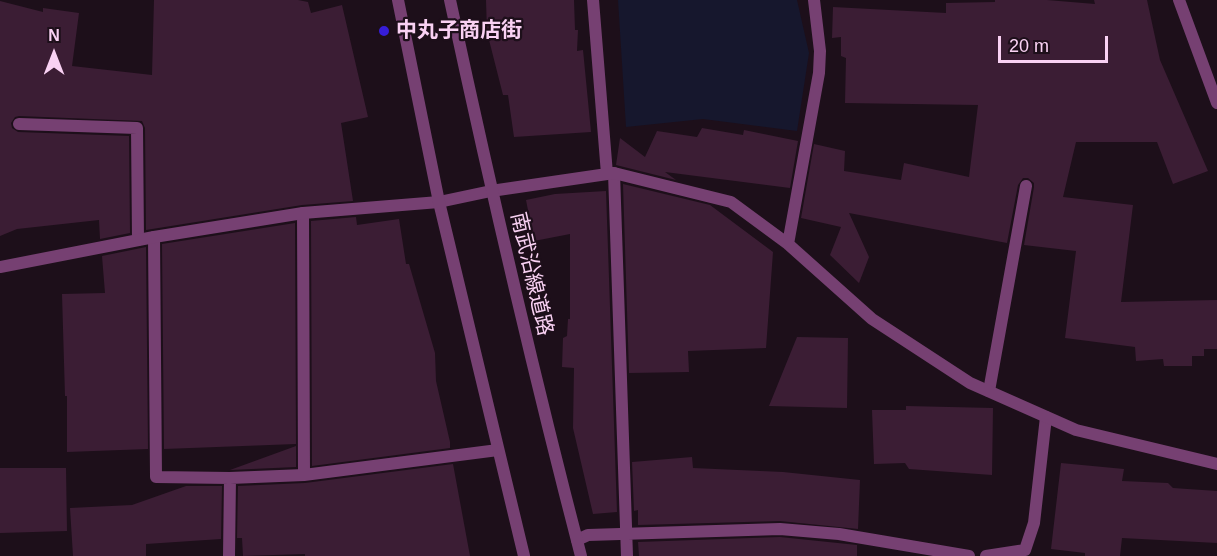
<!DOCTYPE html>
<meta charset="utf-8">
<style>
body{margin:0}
#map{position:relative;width:1217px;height:556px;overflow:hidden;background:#1d0f1a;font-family:Arial,sans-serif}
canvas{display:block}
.north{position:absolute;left:24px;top:24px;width:60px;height:60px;-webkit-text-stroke:4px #1d0f1a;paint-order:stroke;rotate:0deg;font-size:16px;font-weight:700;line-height:24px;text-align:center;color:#f9d1f3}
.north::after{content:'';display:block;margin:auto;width:21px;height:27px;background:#f9d1f3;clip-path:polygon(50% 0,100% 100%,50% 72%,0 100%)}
.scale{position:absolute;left:998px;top:36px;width:110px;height:27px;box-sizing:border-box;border:3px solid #f9d1f3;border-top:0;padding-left:8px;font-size:18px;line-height:21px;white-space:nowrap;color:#f9d1f3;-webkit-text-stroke:4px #1d0f1a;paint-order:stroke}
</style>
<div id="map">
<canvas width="1217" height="556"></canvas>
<div class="north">N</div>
<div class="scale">20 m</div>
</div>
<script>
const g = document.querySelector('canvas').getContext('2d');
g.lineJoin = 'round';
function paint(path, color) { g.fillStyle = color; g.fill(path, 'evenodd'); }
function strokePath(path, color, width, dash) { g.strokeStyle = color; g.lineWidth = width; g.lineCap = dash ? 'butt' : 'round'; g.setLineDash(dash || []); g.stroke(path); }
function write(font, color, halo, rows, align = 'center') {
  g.font = font + ' Arial,"Noto Sans JP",sans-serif'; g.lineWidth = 4.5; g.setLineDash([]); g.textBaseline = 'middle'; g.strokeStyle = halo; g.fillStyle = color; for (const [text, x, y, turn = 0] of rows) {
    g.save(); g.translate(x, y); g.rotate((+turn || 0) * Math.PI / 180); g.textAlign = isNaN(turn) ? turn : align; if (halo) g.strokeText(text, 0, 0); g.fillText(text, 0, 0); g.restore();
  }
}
paint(new Path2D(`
 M618,0H797L809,53L797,131L703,119L626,127Z`), '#16172d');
paint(new Path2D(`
 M154,0H298L308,2L311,13L342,5L368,117L341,123L353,201L302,205L146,230L145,128L142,121L19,116L15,117L11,123L12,128L18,132L129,136L130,233L100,239L99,220L17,229L0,236V1L43,12V8L79,13L72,66L152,75Z
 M486,0H574L575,30H578L577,51L583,50L591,132L514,137L508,95H503L487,32Z
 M995,0H1047L1095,4L1094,0H1147L1160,60L1208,171L1173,184L1157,142H1076L1063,197L1133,205L1121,302L1217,300V349H1204V356H1192V366H1164L1163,359L1136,361L1135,347L1065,338L1076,251L1024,245L1034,187V183L1028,178H1023L1018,185L1007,243L849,213L869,257L859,283L830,255L841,227L801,218L814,144L845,151L844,171L901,180L904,163L969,177L978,105L845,103L846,58L841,56V37L832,38L833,7L946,13V3L995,2Z
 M702,128L743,135L744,130L798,141L790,188L665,172L676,180L616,165L620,138L645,157L657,131L697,137Z
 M623,184L710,205L773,252L766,348L688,351L689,372L629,373Z
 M606,191L617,512L593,514L573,428L574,368L562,367L563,338L567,336L568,319H570V234L534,241L526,200L555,194Z
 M356,217L357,225L399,219L406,264H409L435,353L436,381L450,442V448L312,466L311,221Z
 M295,223L296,444L164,449L162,244Z
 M146,247L148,449L67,452V396H65L62,294L105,293L102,256Z
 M797,337L848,338L847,408L769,406Z
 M906,406L993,408L992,475L909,469L905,463L874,464L872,410H906Z
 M296,446V467L230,470Z
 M692,457L693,468L783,472L860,480L858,529L780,521L638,525V510L634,511L632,462Z
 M1061,463L1124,469L1122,481L1168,483L1173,488L1217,491V543L1122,538L1120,556H1085V553L1051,549Z
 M453,464L470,556H305V554L243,556L242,538H237L238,486L305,483Z
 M0,468H66L67,531L0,533Z
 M186,486H222L221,539L146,544V556H73L70,508L132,505Z
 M780,537L857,545V556H639L638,542Z`), '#3b1d34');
strokePath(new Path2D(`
 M19,124L137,128L138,240
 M614,173L627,556
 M303,213L304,475
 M154,237L156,477L230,478L304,475L498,450
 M989,391L1026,186
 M577,540L588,535L780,529L839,534L969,556
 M229,556L230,478
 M986,556L1025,550L1034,523L1046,417`), '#764072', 12);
strokePath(new Path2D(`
 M593,0L607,174
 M788,244L819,73L820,51L814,0
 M0,267L154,237L303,213L439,202L491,191L614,173L731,202L788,244L872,319L970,383L1076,430L1217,464`), '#764072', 12);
strokePath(new Path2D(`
 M398,0L439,202L524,556
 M450,0C490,186 533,372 581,556
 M1179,0L1217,103`), '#764072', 12);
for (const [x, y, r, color] of [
 [384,31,6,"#361dd8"]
]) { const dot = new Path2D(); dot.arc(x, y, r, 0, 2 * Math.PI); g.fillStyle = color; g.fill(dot); strokePath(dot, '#1d0f1a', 2); }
write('bold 21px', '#f9d1f3', '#1d0f1a', [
 ["中丸子商店街",396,31]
], 'left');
write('21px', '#f9d1f3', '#1d0f1a', [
 ["南武沿線道路",531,274,77]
]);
</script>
